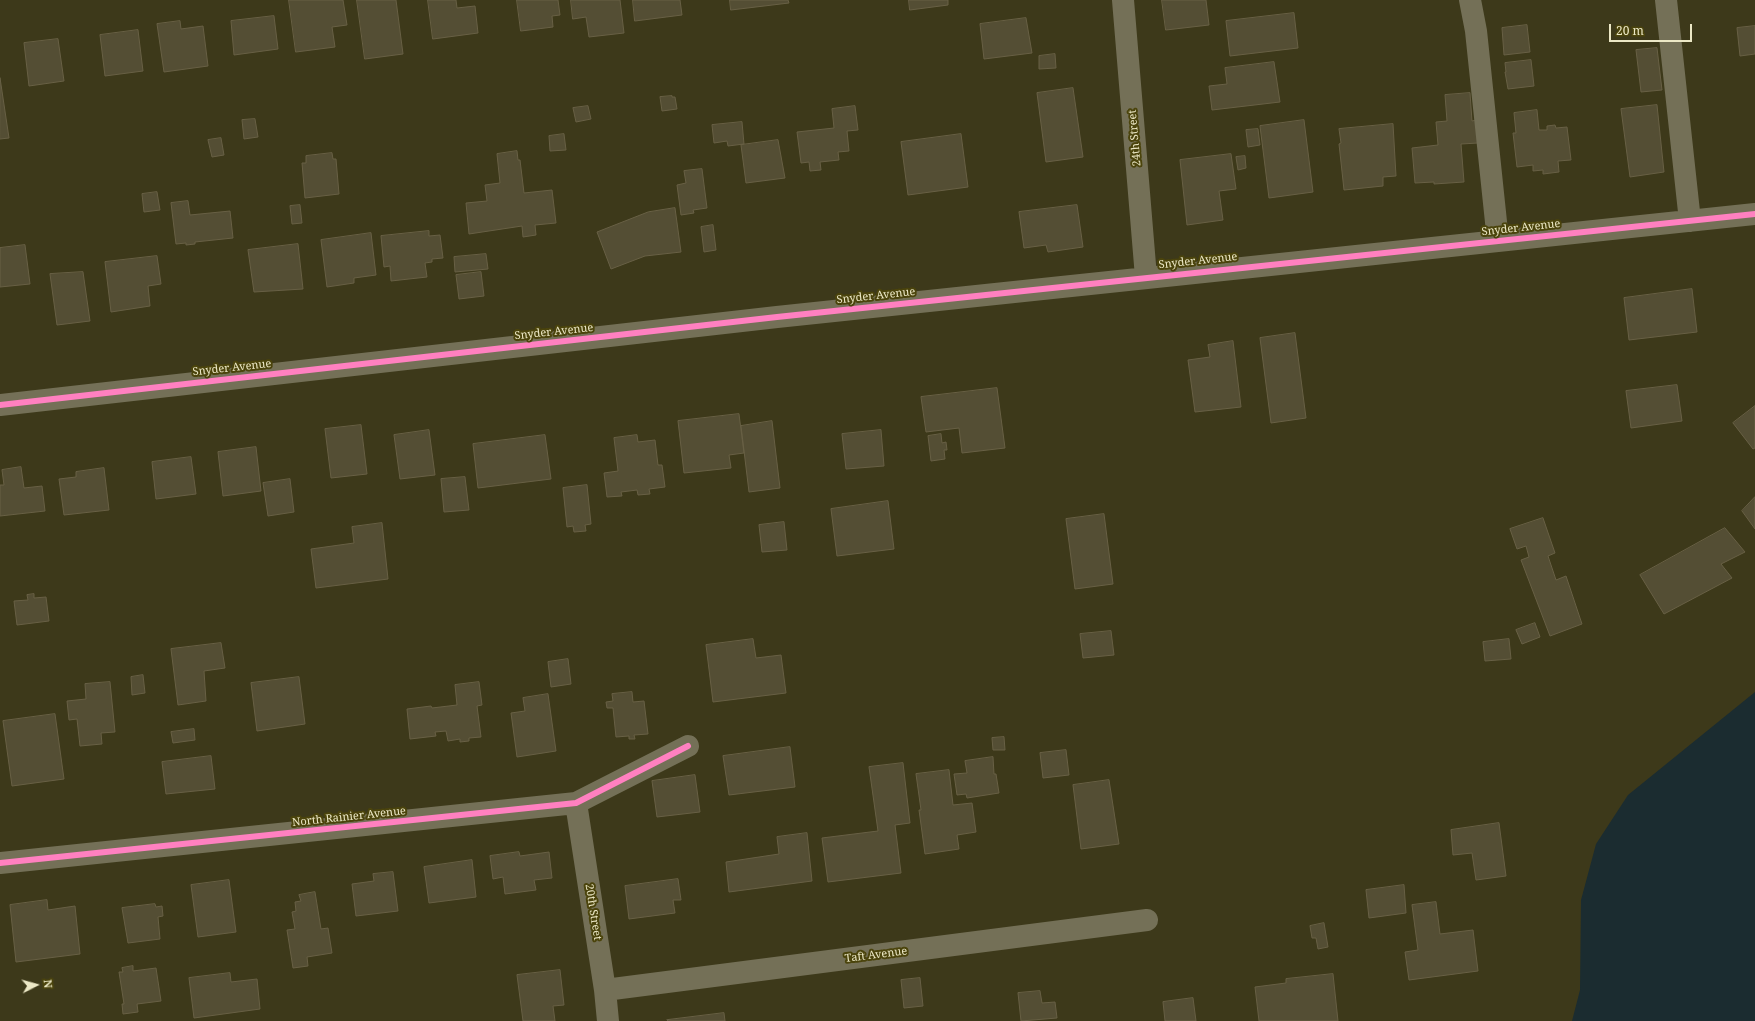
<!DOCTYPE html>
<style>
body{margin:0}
#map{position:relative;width:1755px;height:1021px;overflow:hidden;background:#3d391a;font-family:"Noto Serif",serif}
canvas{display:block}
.north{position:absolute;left:16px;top:965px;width:40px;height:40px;-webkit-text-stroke:3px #4b440c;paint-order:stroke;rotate:84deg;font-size:11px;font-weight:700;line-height:16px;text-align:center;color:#ece8c6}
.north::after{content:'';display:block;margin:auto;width:14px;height:18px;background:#ece8c6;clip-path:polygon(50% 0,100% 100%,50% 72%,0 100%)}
.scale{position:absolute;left:1609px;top:24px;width:83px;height:18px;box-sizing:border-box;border:2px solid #ece8c6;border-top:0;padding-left:5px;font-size:12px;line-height:14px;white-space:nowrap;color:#ece8c6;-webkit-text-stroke:3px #4b440c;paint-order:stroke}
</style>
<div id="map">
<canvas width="1755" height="1021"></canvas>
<div class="north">N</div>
<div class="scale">20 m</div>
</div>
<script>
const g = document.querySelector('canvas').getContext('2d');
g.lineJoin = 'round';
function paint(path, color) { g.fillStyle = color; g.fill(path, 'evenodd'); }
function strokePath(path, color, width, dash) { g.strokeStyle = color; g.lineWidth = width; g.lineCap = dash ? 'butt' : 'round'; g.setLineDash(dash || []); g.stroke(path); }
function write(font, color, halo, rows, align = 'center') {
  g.font = font + ' "Noto Serif",serif'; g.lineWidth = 4; g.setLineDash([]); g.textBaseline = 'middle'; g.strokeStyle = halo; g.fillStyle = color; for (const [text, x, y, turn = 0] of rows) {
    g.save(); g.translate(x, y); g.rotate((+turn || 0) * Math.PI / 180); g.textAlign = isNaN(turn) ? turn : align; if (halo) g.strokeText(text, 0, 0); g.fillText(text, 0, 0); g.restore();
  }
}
paint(new Path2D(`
 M1755,692V1021H1572L1580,990L1581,900L1596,844L1628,795Z`), '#1b2c30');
const building = new Path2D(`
 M289,0H343L347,25L332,27L335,47L296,52Z
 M357,0H396L403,54L365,59Z
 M428,0H456L457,8L475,6L478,33L433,39Z
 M517,0H558L560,15L552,16L553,27L521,31Z
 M571,0H620L624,33L589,37L586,17L573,19Z
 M633,0H680L682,15L635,21Z
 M730,0H788L789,3L731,10Z
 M909,0H948V5L910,10Z
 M1162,0H1206L1209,25L1166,30Z
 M1294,13L1298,48L1230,56L1226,21Z
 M274,16L278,49L234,55L231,21Z
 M1026,18L1032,53L984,59L980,24Z
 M180,21L181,29L203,26L208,66L164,72L157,24Z
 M1527,25L1530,52L1504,55L1502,28Z
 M1755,26V54L1740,56L1737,28Z
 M138,30L143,71L105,76L100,35Z
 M58,39L64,81L29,86L24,43Z
 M1657,48L1662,90L1641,92L1636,50Z
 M1055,54L1056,68L1039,69V56Z
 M1531,60L1534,86L1508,89L1505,72H1506L1505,63Z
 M1274,62L1280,102L1212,110L1209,86L1227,84L1225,68Z
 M0,78L9,138L0,139Z
 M1073,88L1083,157L1046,162L1037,93Z
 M1470,93L1472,121L1476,120L1478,143L1461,144L1464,182L1434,184V182L1415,183L1412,148L1438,145L1436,122L1447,121L1445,95Z
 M672,96V97H675L677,109L662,111L660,97Z
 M1657,105L1664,172L1630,177L1621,109Z
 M588,106L591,119L576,122L573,108Z
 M855,106L858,130L847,131L849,151L838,152L839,160L820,162L821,170L810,171L809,162L801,163L797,132L834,128L832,109Z
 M1537,110L1539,130H1547V126L1555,125L1556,128L1567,127L1571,160L1558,161L1559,172L1543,174V170L1533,171V165L1517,167L1513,133H1516L1514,113Z
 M255,119L258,137L244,139L242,120Z
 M1304,120L1313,192L1269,198L1260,126Z
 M742,122L744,144L728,146L727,141L714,143L712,125Z
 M1393,124L1396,176L1383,177V186L1344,190L1339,144L1341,143L1339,129Z
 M1258,129L1260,145L1248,147L1246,130Z
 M564,134L566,150L550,151L549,136Z
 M961,134L968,187L908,195L901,142Z
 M221,138L224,155L212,157L208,140Z
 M778,140L785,178L746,183L741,145Z
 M517,151L518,160H520L524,193L552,190L556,223L535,225L536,235L523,237L522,226L469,234L466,203L487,201L485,185L500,183L497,154Z
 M332,153L333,159H336L339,194L305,198L302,163H306V156Z
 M1231,154L1236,189L1219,191L1223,220L1187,225L1180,160Z
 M1245,156L1246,168L1238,170L1236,157Z
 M702,169L707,208L693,210L694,213L681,215L677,185L686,183L684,171Z
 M157,192L160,210L144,212L142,194Z
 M188,201L190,215L230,211L233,238L195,242V244L186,245V243L176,244L171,203Z
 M300,205L302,223L292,224L290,206Z
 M1077,205L1083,247L1048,252L1046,245L1024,248L1019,212Z
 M675,208L681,252L645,256L611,269L597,232L648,212Z
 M713,225L716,250L704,252L701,227Z
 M429,231V236L440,235L443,258L432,259V262L425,263L427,277L391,281L390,266L384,267L381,236Z
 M371,233L376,275L354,278V283L327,287L321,240Z
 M298,244L303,289L254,292L248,250Z
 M25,245L30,284L0,287V248Z
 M486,254L488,269L455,272L454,257Z
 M157,256L161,284L148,286L150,306L111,312L105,262Z
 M83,272L90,321L57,325L50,274Z
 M481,272L484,296L459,299L456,275Z
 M1692,289L1697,332L1629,340L1624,298Z
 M1295,333L1306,418L1271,423L1260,338Z
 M1233,341L1241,407L1195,412L1188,360L1210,357L1208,345Z
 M1677,385L1682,421L1631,428L1626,391Z
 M997,388L1005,448L962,453L959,428L926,432L921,397Z
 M1755,406V448L1753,449L1733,423Z
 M739,414L744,453L729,455L731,468L684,473L678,421Z
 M772,421L780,488L749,492L741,426Z
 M361,425L367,474L331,478L325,429Z
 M429,430L435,475L400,479L394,435Z
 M881,430L884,466L846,469L842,434Z
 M941,434L942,443L946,442L947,450H944L945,459L931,461L928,436Z
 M545,435L551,479L478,488L473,444Z
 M637,435L638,442L655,440L658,465H662L665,487L649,489L650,494L638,495L637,490L621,492L622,496L607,497L604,473L618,471L614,438Z
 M256,447L261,491L223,496L218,452Z
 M191,457L196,494L156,499L152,462Z
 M21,467L24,488L42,486L45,511L0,516V485H4L2,470Z
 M104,468L109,510L64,515L59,479L76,477V472Z
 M465,477L469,510L444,512L441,479Z
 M290,479L294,512L268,516L263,483Z
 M587,485L591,524L585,525L586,531L574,532L573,526L567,527L563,488Z
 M1755,497V529L1742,511Z
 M888,501L894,549L837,556L831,509Z
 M1104,514L1113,584L1075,589L1066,519Z
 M1543,518L1555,553L1548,556L1556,580L1566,576L1582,624L1550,636L1521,560L1529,557L1526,546L1517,549L1510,529Z
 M784,522L787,550L762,552L759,525Z
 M382,523L388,579L316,588L311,549L354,543L352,527Z
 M1725,528L1745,552L1721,564L1732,578L1664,614L1640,575Z
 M34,594V598L46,597L49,621L17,625L14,601L28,600L27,595Z
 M1535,623L1540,637L1522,644L1516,630Z
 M1111,631L1114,655L1083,658L1080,634Z
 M753,639L756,658L781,655L786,693L713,702L706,645Z
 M1509,639L1511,659L1485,661L1483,642Z
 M221,643L225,668L204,671L206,701L178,705L171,649Z
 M568,659L571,684L551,687L548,662Z
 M143,675L145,693L132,695L131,677Z
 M299,677L305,724L257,731L251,683Z
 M110,682L115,732L101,733L102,744L80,746L77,719L69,720L67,701L86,699L85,684Z
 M479,682L482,705L477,706L481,737L469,738V741L460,742V739L448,741L446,731L435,732L436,736L410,739L407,709L431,706L432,708L457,705L455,685Z
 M632,692L633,702L644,701L648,734L634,735L635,739H629V736L616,737L613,708H607L606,702L613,701L612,694Z
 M548,694L556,751L517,757L511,713L525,711L523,698Z
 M55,714L64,779L12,786L3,721Z
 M194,729L195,740L173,743L171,732Z
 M1004,737L1005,750H993L992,738Z
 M790,747L795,787L729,795L723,756Z
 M1066,750L1069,775L1043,778L1040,753Z
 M211,756L215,789L166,794L162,762Z
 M993,757L994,774H996L999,793L967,798L966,794L957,795L954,774L967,773L965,761Z
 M903,763L910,823L895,825L901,873L828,882L822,838L878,831L869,767Z
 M949,770L953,805L972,803L976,832L957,835L959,849L925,854L919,810H921L916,774Z
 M695,775L700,812L657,817L652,781Z
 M1109,780L1119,844L1081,849L1073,785Z
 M1499,823L1506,876L1476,880L1472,853L1453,855L1451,830Z
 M807,833L812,881L729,892L726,862L779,854L777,837Z
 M519,852L520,856L549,852L552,878L534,880L536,890L505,894L503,877L493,879L490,856Z
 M472,860L476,897L429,903L424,867Z
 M393,872L398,911L356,916L352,884L374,881L373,874Z
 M678,879L681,900H673L675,913L629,919L625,886Z
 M229,880L236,932L198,937L191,885Z
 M1404,885L1406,913L1369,918L1366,890Z
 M315,892L321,929L328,928L332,953L307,957L308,966L293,968L287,930L295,929L292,912L296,911L295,902L301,901L299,895Z
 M47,900L48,910L75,906L80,954L16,962L10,905Z
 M1436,902L1440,934L1473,930L1478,971L1409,980L1405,952L1418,950L1412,905Z
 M155,904L156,907L162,906L163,916L158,917L160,939L128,943L122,908Z
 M1324,923L1328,947L1318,949L1316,938H1312L1310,926Z
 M133,966V971L156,968L161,1001L137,1004L138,1012L123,1014L122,1004H124L119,972H123L122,968Z
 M560,970L564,1005L553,1006L555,1021H523L517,975Z
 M230,973L231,982L257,979L260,1009L194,1018L189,978Z
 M1333,974L1338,1021H1259L1255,987L1286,983V979Z
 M920,978L923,1006L904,1008L901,980Z
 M1040,991L1042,1003L1055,1002L1057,1018L1021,1021L1018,993Z
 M1193,998L1196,1021H1165L1163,1002Z
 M724,1013L725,1021H668L667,1020Z`);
paint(building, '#544e34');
strokePath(building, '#686045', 1);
strokePath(new Path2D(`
 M1123,0L1146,277
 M1470,0L1476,31L1498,241
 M1666,0L1690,221
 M0,405L777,317L1755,214
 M576,803L605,990L608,1021
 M0,863L576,803L688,746
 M605,990L1147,920`), '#747057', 22);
strokePath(new Path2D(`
 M0,405L777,317L1755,214
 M0,863L576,803L688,746`), '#ff80c0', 6);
write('11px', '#ece8c6', '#4b440c', [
 ["24th Street",1135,138,-95],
 ["Snyder Avenue",1521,228,-6],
 ["Snyder Avenue",1198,261,-6],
 ["Snyder Avenue",876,296,-6],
 ["Snyder Avenue",554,332,-6],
 ["Snyder Avenue",232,368,-6],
 ["North Rainier Avenue",349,817,-6],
 ["20th Street",593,912,81],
 ["Taft Avenue",876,955,-7]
]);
</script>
